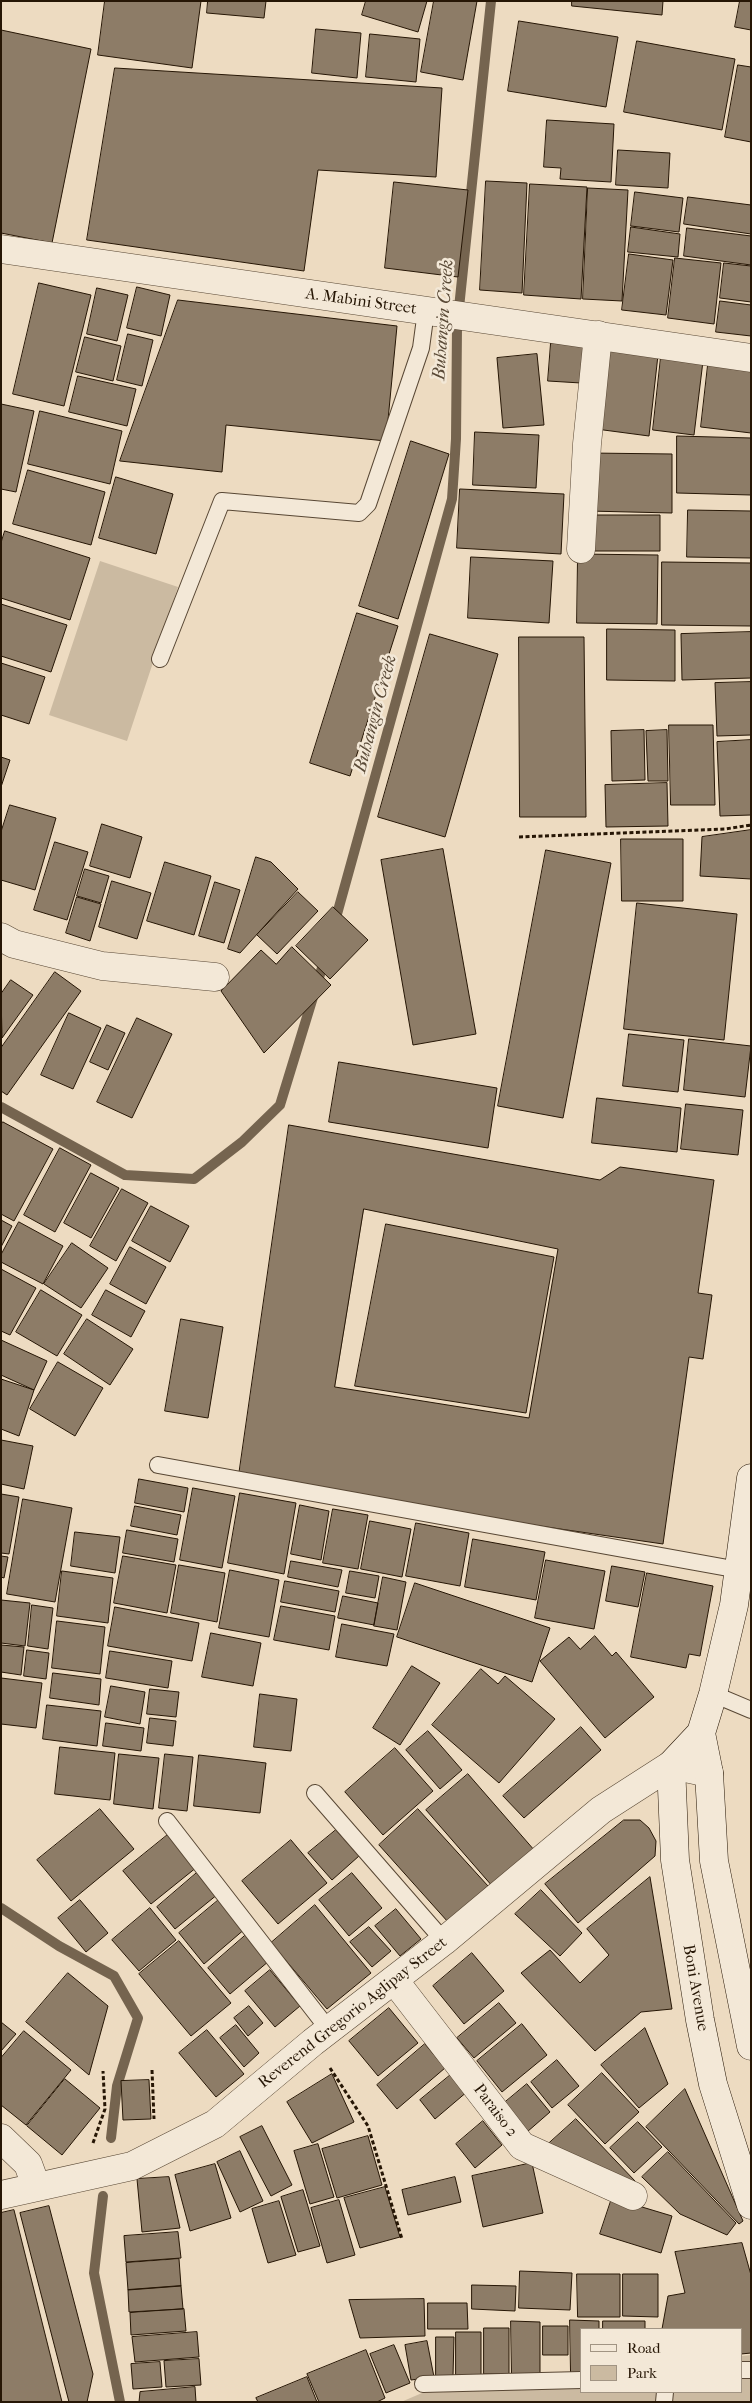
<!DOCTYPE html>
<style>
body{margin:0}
#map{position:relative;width:752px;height:2403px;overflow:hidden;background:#eddbc1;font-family:"IM FELL French Canon",serif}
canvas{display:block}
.frame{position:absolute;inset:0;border:2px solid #261605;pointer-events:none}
.legend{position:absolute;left:580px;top:2328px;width:162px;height:65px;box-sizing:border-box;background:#f3e8d7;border:1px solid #a19483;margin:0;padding:6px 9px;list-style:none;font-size:15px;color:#261605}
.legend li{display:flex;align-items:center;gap:10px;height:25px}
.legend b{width:25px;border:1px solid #a19483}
</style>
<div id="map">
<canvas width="752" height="2403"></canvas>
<div class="frame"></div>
<ul class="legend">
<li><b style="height:6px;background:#f3e8d7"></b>Road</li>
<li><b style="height:14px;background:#cbbaa1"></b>Park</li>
</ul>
</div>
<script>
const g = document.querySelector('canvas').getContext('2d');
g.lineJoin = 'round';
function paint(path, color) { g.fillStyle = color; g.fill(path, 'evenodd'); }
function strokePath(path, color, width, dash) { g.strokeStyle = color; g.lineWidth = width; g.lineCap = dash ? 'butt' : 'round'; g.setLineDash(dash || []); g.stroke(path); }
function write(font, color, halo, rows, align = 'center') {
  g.font = font + ' "IM FELL French Canon",serif'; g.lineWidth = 5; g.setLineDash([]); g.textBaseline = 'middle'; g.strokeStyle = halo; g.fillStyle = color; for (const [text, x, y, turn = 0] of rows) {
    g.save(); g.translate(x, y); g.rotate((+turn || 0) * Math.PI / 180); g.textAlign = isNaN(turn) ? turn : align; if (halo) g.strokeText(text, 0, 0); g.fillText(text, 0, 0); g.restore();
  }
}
paint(new Path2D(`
 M100,561L178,587L127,741L49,715Z
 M751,2355V2402H401L422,2393L581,2387V2392H741V2356Z`), '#cbbaa1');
strokePath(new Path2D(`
 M334,925L452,499L456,439L457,327L491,1
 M1,1107L125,1175L194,1179L242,1142L280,1105L325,958
 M1,1908L59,1946L114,1976L138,2018L117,2086L111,2138
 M103,2196L94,2273L120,2402`), '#75644f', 10);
const building = new Path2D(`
 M105,1H201L192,68L98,55Z
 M208,1H266L264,18L207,13Z
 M366,1H427L418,32L362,15Z
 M434,1H477L463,80L421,72Z
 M572,1H663L662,15L572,6Z
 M740,1H751V30L735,27Z
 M519,21L618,37L606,107L508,91Z
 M316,29L361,33L357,78L312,73Z
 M1,30L91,49L52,243L1,233Z
 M370,34L420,39L416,82L366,77Z
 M637,41L735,59L722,130L624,112Z
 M738,65L751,67V142L725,137Z
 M115,68L442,88L436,177L318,170L304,271L87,240Z
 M547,120L614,124L611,182L560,179L561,168L544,167Z
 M618,150L670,153L668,188L616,185Z
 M486,181L527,183L522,293L480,290Z
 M394,182L468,190L458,277L385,268Z
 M530,184L587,187L581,299L524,295Z
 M588,188L628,190L622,301L583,299Z
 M635,192L683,198L679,232L631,226Z
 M688,197L751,205V234L684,224Z
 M631,227L680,234L678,257L628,252Z
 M687,228L751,236V265L684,256Z
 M629,254L673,260L666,315L622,310Z
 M675,258L721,263L714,324L668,318Z
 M724,263L751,266V302L720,298Z
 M39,283L91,295L64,406L13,394Z
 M137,287L170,295L161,336L127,328Z
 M97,288L128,295L117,341L87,334Z
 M178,300L397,326L386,441L226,425L222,472L120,461Z
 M720,301L751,305V336L716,332Z
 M128,334L153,340L142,386L117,380Z
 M85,337L121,346L113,381L76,372Z
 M551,343L584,346L581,383L548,381Z
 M605,349L658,355L649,436L596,429Z
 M537,354L544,425L503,428L497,358Z
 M661,357L703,361L694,435L653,430Z
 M708,365L751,370V433L701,427Z
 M78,376L136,389L127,426L69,412Z
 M1,404L34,411L16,492L1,489Z
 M40,411L122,431L110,484L28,464Z
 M475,432L539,435L536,488L473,485Z
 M677,436L751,438V495L677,493Z
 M411,441L449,454L398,619L359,606Z
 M589,453L672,454V513L588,511Z
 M28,470L105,492L91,545L13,524Z
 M116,477L173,494L156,554L99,538Z
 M460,489L564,494L561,554L457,548Z
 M688,510L751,511V558L687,557Z
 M590,515H660V551H590Z
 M5,531L90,558L70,620L1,598V543Z
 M578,554L658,555L657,624L577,623Z
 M471,557L553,561L549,623L468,618Z
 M662,562L751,563V626L662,625Z
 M1,604L67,625L51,672L1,656Z
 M357,613L398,626L350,776L310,763Z
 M607,629L675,630V681L607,680Z
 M751,632V678L682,680L681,634Z
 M430,634L498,654L445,837L378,817Z
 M519,637H584L586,817H520Z
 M1,663L45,677L29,724L1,715Z
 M751,682V735L717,736L715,683Z
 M669,725H713L715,805H671Z
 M644,730L645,780L612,781L611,731Z
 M667,730L668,781H648L646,731Z
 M751,740V815L720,816L717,742Z
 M1,757L10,760L1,787Z
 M667,783L668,826L606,827L605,785Z
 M10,805L56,818L35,890L1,880V832Z
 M102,824L142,837L130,878L90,866Z
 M751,830V879L700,876L702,837Z
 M621,839H683V901H622Z
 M55,842L88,852L67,920L34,910Z
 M443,849L476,1034L413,1045L381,860Z
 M546,850L611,863L563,1118L498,1106Z
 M256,857L271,862L298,889L240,953L228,949Z
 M165,862L211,876L194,935L147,921Z
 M85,869L109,876L101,903L77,896Z
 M112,881L151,893L137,939L99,927Z
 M215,882L240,890L224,943L199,936Z
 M298,892L318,911L277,954L257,935Z
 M77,897L101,904L90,941L66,933Z
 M637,903L737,914L724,1040L624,1029Z
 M333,907L368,940L330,979L296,946Z
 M292,947L331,985L264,1053L221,991L261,950L276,964Z
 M55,972L81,991L7,1095L1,1091V1048Z
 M11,980L33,995L2,1038L1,994Z
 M69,1013L101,1028L73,1089L41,1075Z
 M137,1018L172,1034L132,1118L97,1102Z
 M107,1025L125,1033L108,1070L90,1062Z
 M629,1034L684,1040L678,1092L623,1086Z
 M689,1039L751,1046L745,1097L684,1090Z
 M339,1062L497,1088L488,1148L329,1122Z
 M597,1098L681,1108L677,1152L592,1143Z
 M686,1104L743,1110L738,1155L681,1149Z
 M3,1122L53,1149L14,1221L1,1214V1125Z
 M289,1125L600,1180L620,1167L714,1180L698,1293L712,1295L703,1359L689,1357L663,1544L238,1482ZM364,1209L558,1249L529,1418L335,1387Z
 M60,1148L91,1165L55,1232L24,1215Z
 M91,1173L119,1188L91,1238L64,1223Z
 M122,1189L148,1203L116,1261L90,1246Z
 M151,1206L189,1226L170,1262L132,1241Z
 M1,1220L12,1226L1,1247Z
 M19,1222L63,1246L43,1284L1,1262V1255Z
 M386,1224L554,1257L526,1413L355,1386Z
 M72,1243L108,1268L81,1308L44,1284Z
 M130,1247L166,1267L146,1304L110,1284Z
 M1,1269L36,1288L10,1335L1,1331Z
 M41,1290L82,1315L57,1356L16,1332Z
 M106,1290L145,1311L131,1337L92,1315Z
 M87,1319L133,1349L110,1385L64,1354Z
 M181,1319L223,1327L208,1418L165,1411Z
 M1,1340L47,1361L34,1390L1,1375Z
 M58,1362L103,1388L75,1436L30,1409Z
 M1,1379L34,1390L19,1436L1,1429Z
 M1,1440L33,1446L24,1489L1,1484Z
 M139,1479L188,1488L184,1512L135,1503Z
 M193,1488L235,1496L222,1568L180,1560Z
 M240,1493L296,1503L284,1574L228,1563Z
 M1,1494L19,1497L9,1554L1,1553Z
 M23,1499L72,1508L55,1602L7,1594Z
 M300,1505L329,1511L321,1560L291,1554Z
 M135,1506L181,1515L177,1535L131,1526Z
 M333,1509L368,1515L358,1569L323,1563Z
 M370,1521L411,1529L402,1577L361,1569Z
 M416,1523L469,1533L460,1586L406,1576Z
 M127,1530L178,1539L174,1562L123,1553Z
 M75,1532L120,1537L115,1573L71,1566Z
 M473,1539L545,1552L536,1600L465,1587Z
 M1,1556L8,1557L4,1578L1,1577Z
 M123,1556L176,1565L167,1613L114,1603Z
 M546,1560L605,1571L594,1629L535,1618Z
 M291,1561L342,1570L338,1587L288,1577Z
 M179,1565L225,1573L217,1622L171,1613Z
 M612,1566L645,1572L638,1607L606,1601Z
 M230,1570L279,1580L269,1637L219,1628Z
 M62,1571L113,1578L108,1623L57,1616Z
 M350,1571L379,1576L375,1598L346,1593Z
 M647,1573L713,1586L700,1656L689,1654L686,1668L631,1657Z
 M383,1577L406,1582L397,1630L374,1626Z
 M285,1581L339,1591L335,1612L281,1602Z
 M415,1583L550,1628L532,1682L397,1637Z
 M343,1596L378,1603L374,1625L338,1618Z
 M1,1600L30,1603L25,1646L1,1643Z
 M32,1605L53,1608L48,1649L28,1646Z
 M281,1606L335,1616L329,1650L274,1640Z
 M115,1607L199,1623L192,1661L108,1646Z
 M57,1621L105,1627L100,1674L52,1668Z
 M342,1624L394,1634L387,1666L336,1657Z
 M211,1633L261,1643L253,1686L202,1677Z
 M595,1636L612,1656L616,1652L654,1697L605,1738L540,1661L569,1637L580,1649Z
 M1,1645L24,1647L21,1675L1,1672Z
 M27,1650L49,1653L46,1679L24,1676Z
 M110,1651L172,1661L168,1688L106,1678Z
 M412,1666L440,1683L400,1745L373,1728Z
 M481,1669L498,1684L505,1676L555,1719L499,1783L432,1725Z
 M53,1673L101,1679L99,1705L50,1698Z
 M1,1678L42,1683L36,1728L1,1724Z
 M111,1686L145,1692L140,1724L105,1717Z
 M150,1689L179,1692L176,1717L147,1714Z
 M260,1694L297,1699L291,1751L254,1747Z
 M47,1705L101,1711L97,1746L43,1739Z
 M150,1718L176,1721L173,1746L147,1743Z
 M106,1723L144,1728L141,1751L103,1746Z
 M581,1727L601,1750L524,1818L503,1796Z
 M428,1731L462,1770L440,1789L406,1750Z
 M60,1747L115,1753L110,1800L55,1794Z
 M395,1748L433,1791L383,1835L345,1792Z
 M119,1754L159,1758L153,1809L114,1804Z
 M165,1754L193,1757L187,1811L159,1808Z
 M199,1755L266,1763L260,1813L194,1806Z
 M468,1774L535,1851L493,1887L426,1810Z
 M100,1809L134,1849L71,1901L37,1860Z
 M418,1809L488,1886L448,1922L379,1845Z
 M624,1820H640L649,1828L656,1841L655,1856L578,1923L545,1884Z
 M336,1830L359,1856L332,1880L308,1853Z
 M170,1833L197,1867L151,1904L123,1871Z
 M291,1840L327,1883L278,1924L242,1881Z
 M199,1871L218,1894L175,1929L157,1907Z
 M352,1873L382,1908L349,1936L319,1900Z
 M650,1877L672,2009L641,2012L595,2051L521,1973L550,1950L580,1983L609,1955L587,1929Z
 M541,1890L582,1933L560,1956L515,1914Z
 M221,1898L246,1928L204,1964L179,1933Z
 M80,1900L108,1933L86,1952L58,1918Z
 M315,1905L371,1973L327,2009L271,1943Z
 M150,1908L176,1940L139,1971L112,1940Z
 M396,1909L421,1939L400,1956L375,1926Z
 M369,1927L391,1951L372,1967L350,1942Z
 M247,1934L269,1961L230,1994L208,1968Z
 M179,1941L231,2003L191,2036L139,1974Z
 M472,1953L504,1991L464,2024L433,1986Z
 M270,1970L300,2006L275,2027L245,1991Z
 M68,1973L108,2006L89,2075L26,2022Z
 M499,2003L516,2023L474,2058L457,2038Z
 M249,2006L263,2023L248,2036L234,2018Z
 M389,2008L418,2043L378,2076L349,2041Z
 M1,2022L16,2034L1,2051Z
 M522,2024L547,2055L502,2092L477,2061Z
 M236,2025L259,2053L244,2067L220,2038Z
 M645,2028L668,2084L639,2108L601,2065Z
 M207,2030L244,2074L216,2097L179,2053Z
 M24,2031L71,2070L26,2125L1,2105V2058Z
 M425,2044L445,2068L397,2109L377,2085Z
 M557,2060L579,2086L552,2108L531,2082Z
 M453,2073L468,2091L435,2119L420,2100Z
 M602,2073L639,2112L605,2144L568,2105Z
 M332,2074L354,2122L312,2143L287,2102Z
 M65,2079L100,2108L62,2155L27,2126Z
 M149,2080L151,2119L123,2120L121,2081Z
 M527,2084L550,2112L527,2132L503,2104Z
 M685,2089L743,2221L739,2224L646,2127Z
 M576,2119L635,2181L631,2187L546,2146Z
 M483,2121L502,2145L475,2168L456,2144Z
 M638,2122L662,2147L634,2173L610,2148Z
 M262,2126L292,2185L271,2196L240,2137Z
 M368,2136L382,2185L337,2198L322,2149Z
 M318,2144L334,2197L310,2204L294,2151Z
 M240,2151L263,2201L240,2212L217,2162Z
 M668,2152L736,2223L727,2235L680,2214L642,2177Z
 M532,2163L543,2213L483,2227L472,2176Z
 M215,2164L231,2218L190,2231L175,2175Z
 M169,2177L180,2228L142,2232L137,2179Z
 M455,2177L461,2202L408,2215L402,2190Z
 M385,2187L400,2237L360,2248L344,2198Z
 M303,2190L320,2246L298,2252L281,2197Z
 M612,2198L672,2216L661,2253L600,2234Z
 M339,2200L355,2255L327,2263L311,2208Z
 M279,2201L296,2255L268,2263L252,2209Z
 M49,2206L93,2374L87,2402H69L20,2213Z
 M14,2210L62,2402H1V2213Z
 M178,2232L181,2258L126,2262L124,2236Z
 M742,2243L751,2275V2353L741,2354V2329H662L668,2296L685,2293L675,2252Z
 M179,2259L181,2286L128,2290L126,2263Z
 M520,2271L572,2273L570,2310L519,2308Z
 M577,2274H620V2317H578Z
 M623,2274H658V2317L623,2316Z
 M472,2285L516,2286L515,2311L472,2309Z
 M181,2286L183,2309L129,2312L128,2290Z
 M424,2299L425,2336L360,2338L349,2300Z
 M428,2303H467L468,2329H428Z
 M184,2309L186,2331L131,2335L130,2313Z
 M570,2320L599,2321V2329H581V2376H571Z
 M511,2321L540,2322V2378H512Z
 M603,2321H645V2329H603Z
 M543,2326H568V2355H543Z
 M484,2328H509V2374H484Z
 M197,2332L199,2357L135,2362L132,2337Z
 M456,2332H481V2375H456Z
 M436,2337H454L453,2376H436Z
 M427,2341L434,2377L411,2380L405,2345Z
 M394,2345L410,2383L386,2393L370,2354Z
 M366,2350L385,2398L377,2402H319L307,2374Z
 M199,2359L201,2385L166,2387L164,2361Z
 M160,2362L162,2387L133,2389L131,2364Z
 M307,2377L317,2402H258L256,2398Z
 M195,2387L196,2402H139L140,2392Z`);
paint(building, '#8d7c67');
strokePath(building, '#261605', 1);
const service = new Path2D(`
 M160,659L222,501L359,513L368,504L421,348L426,311
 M158,1465L739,1570
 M713,1694L751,1710
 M315,1793L444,1941
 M167,1821L329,2030
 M741,2370H751
 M423,2384L581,2380
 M664,2402L665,2392`);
const minor = new Path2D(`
 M581,549L587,444L598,335
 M1,937L14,944L102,966L215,977
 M394,1980L522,2146L633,2196
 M1,2138L28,2164L36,2186`);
const tertiary = new Path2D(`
 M1,249L751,358
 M1,2195L132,2166L215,2124L313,2042L444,1941L601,1810L671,1765L709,1773`);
const secondary = new Path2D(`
 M751,1478L734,1605L713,1694L701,1733L671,1765L675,1860L700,2020L713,2084L751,2205
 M701,1733L709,1773L714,1861L751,2046`);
strokePath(service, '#584734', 18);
strokePath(minor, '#584734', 29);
strokePath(tertiary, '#584734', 29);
strokePath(secondary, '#261605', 29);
strokePath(new Path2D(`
 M519,837L725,829L751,825
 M330,2068L368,2126L402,2239
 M152,2070L154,2119
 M93,2143L105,2109L103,2071`), '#261605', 3, [4, 2.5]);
strokePath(service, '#f3e8d7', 16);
strokePath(minor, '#f3e8d7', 28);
strokePath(tertiary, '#f3e8d7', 28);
strokePath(secondary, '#f3e8d7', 28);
write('16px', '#261605', '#f3e8d7', [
 ["A. Mabini Street",361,302,8],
 ["Boni Avenue",695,1988,80],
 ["Reverend Gregorio Aglipay Street",353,2013,-38],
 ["Paraiso 2",495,2111,53]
]);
write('italic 18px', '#5a4a37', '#f3e8d7', [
 ["Buhangin Creek",444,320,-86],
 ["Buhangin Creek",376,714,-75]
]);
</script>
